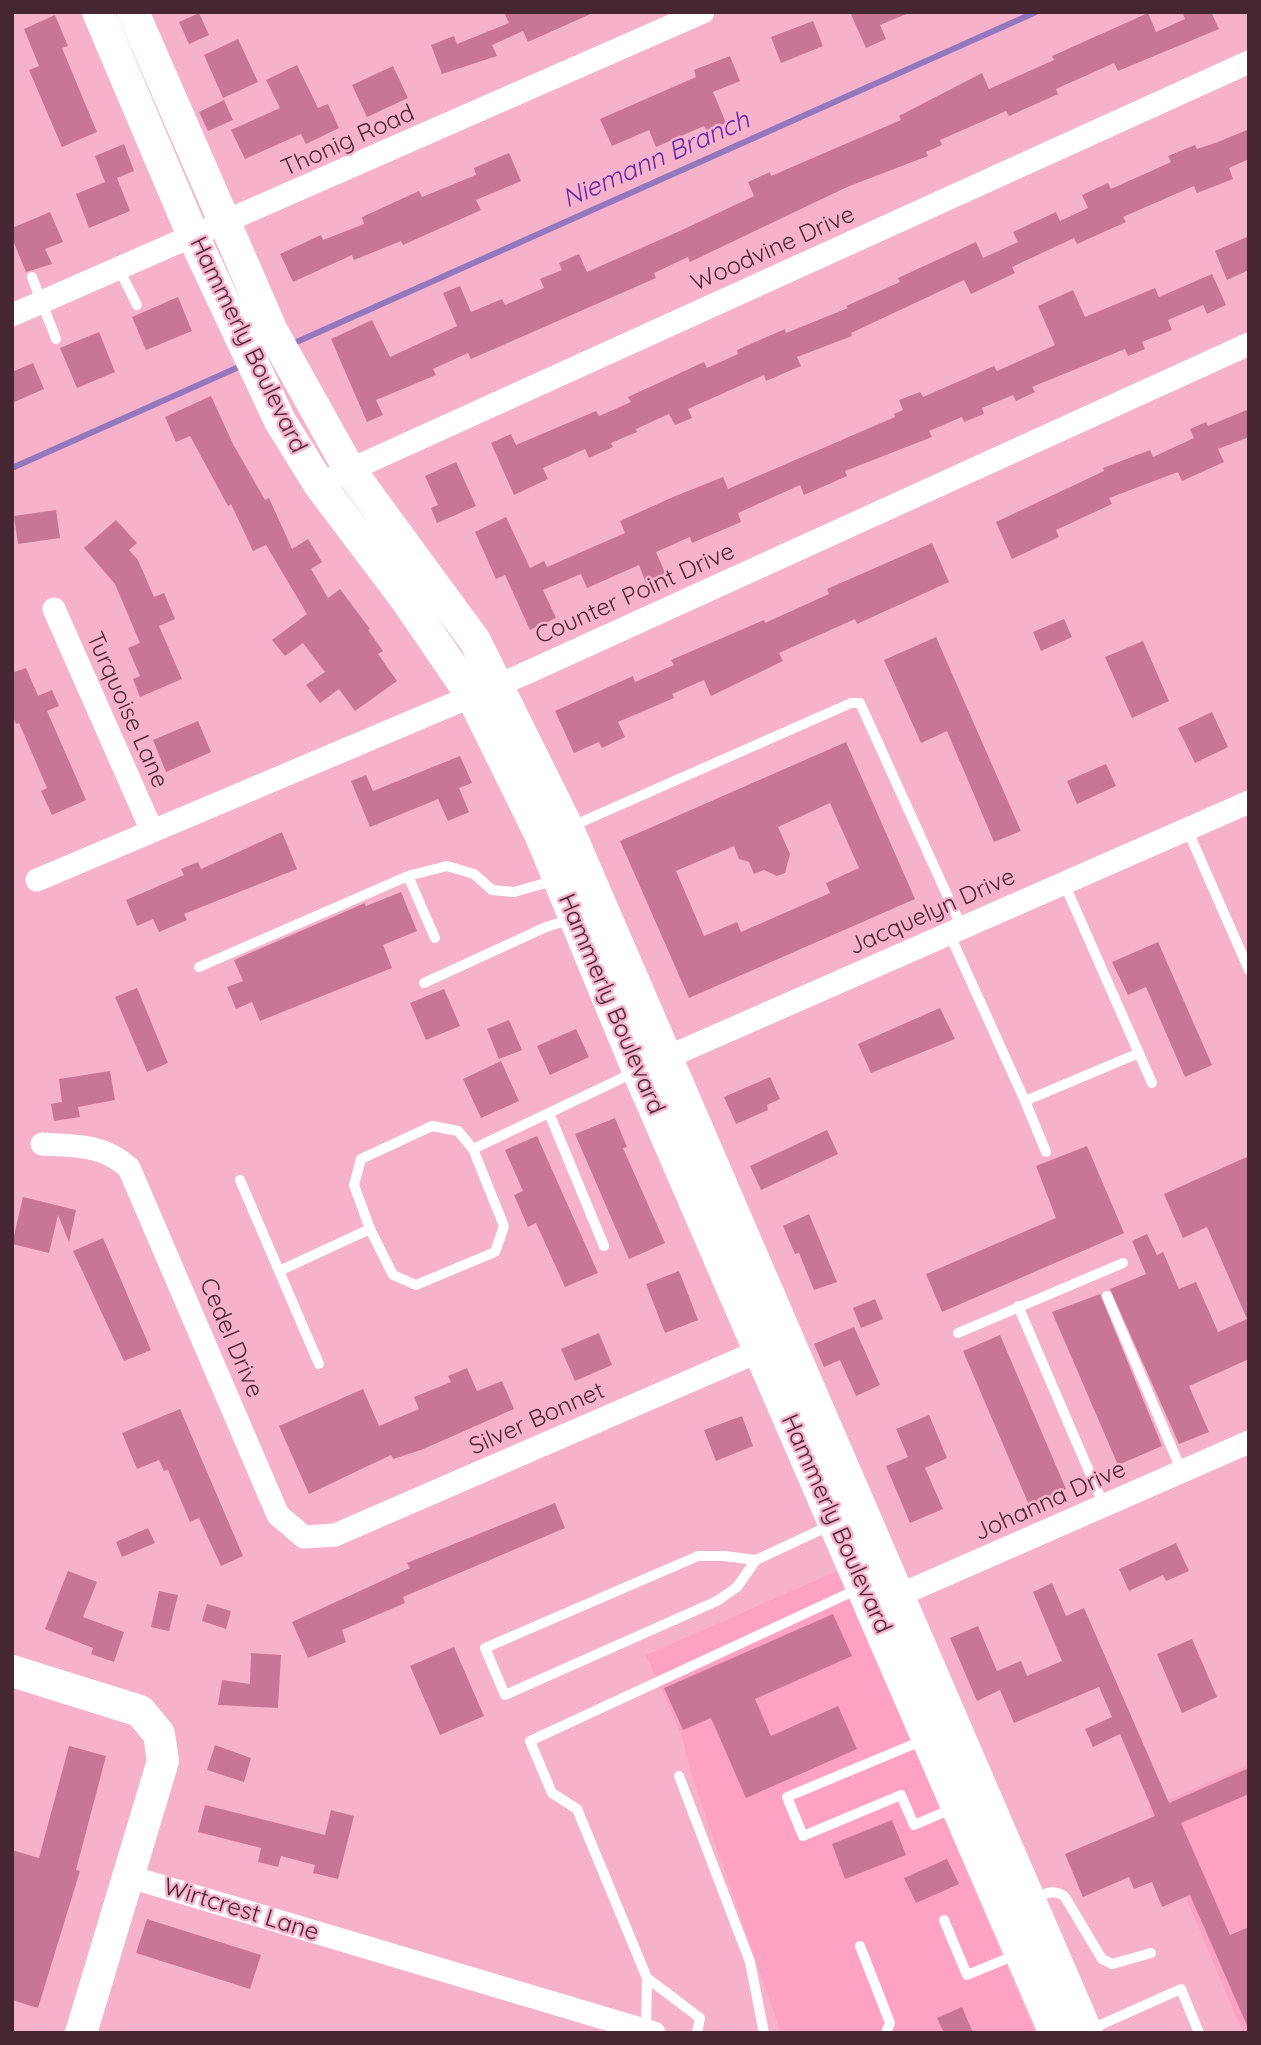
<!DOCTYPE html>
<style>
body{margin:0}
#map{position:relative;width:1261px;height:2045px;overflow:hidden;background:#f7b2cb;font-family:Quicksand,sans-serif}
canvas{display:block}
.frame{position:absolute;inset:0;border:14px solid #472633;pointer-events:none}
</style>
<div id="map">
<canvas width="1261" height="2045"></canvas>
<div class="frame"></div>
</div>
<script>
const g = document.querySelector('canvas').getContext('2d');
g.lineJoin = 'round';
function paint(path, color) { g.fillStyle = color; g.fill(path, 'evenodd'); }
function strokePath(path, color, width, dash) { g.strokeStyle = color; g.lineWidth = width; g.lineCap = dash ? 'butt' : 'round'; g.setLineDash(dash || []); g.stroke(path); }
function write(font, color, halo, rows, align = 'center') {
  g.font = font + ' Quicksand,sans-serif'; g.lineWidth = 5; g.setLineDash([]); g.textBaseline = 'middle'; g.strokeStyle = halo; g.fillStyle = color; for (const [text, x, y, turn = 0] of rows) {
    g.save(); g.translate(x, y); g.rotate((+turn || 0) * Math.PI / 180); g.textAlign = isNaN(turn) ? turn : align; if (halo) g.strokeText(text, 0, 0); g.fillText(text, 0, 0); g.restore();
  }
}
paint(new Path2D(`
 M839,1570L1035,2033H781L690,1771L682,1736L646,1655Z
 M1249,1765V2033H1243L1148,1808Z`), '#fea2c4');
strokePath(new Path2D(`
 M292,344L1036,12
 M12,468L241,366`), '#9477bd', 6);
paint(new Path2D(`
 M504,12H595L528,42L523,31L492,45L497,56L442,74L431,45L454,36L457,44L509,23Z
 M850,12H911L880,25L886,39L866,48Z
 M1182,12H1211L1219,29L1118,71L1114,63L1056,89L1058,94L1009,116L1006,111L940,140L942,145L926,152L928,156L847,187L690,262L688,257L654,273L656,278L471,359L468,353L433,369L436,375L376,400L383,415L367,422L331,339L372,320L390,357L457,326L443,293L460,286L471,312L502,299L505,305L544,288L540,279L562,270L559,263L579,254L587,272L682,230L754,196L748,182L770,172L771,176L901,120L899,116L982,73L989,89L1054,60L1052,56L1148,13L1156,32L1185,19Z
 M199,13L209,35L189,44L179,22Z
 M55,15L68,46L62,48L97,132L62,147L29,70L39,66L24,29Z
 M813,21L823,46L781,63L771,37Z
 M238,39L258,82L223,98L204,55Z
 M730,56L740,81L713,92L726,123L707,131L704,126L656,147L649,130L612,146L600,119L696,77L694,70Z
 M297,65L318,108L328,104L339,128L306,144L301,134L245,159L231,130L280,108L266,80Z
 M393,66L408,98L367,117L352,85Z
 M224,100L233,120L208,131L199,112Z
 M1249,129V159L1229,168L1233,179L1197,193L1194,186L1123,217L1126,222L1077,244L1074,238L1012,267L1015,273L971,294L964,280L851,333L852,336L797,357L801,366L766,381L764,375L688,409L692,418L675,425L669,414L636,429L637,432L611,443L613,447L589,458L585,449L543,468L548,479L514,495L491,443L511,434L516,445L596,411L599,416L631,402L628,397L704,362L707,368L738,354L737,350L785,329L786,333L848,308L846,306L900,282L898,278L976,242L983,258L1018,242L1013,232L1056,212L1060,221L1088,208L1082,195L1108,183L1111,189L1171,162L1168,156L1195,145L1197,149L1218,142Z
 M124,144L134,171L117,178L130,211L89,228L76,194L105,182L95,156Z
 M509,153L521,181L476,200L481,210L403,245L401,241L354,260L352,255L293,282L280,254L321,235L323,240L364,224L362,217L419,191L422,197L476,175L474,168Z
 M50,212L63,242L45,249L52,264L26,272L12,238V228Z
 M1249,236V270L1227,280L1215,251Z
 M1212,274L1226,305L1207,314L1203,305L1168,320L1172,330L1142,342L1145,349L1128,356L1125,349L1032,387L1035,392L1016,401L1013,395L982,408L984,414L964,422L962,417L929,431L932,437L845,471L847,476L804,495L800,485L738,513L741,522L692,543L690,537L656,552L666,575L646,583L639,565L587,588L581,574L543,590L556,618L530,630L505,575L496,579L475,532L506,517L530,568L544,561L547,567L625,533L620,521L673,497L723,477L728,489L895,417L894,414L903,410L899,400L920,392L923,397L994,366L997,371L1055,345L1038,306L1073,290L1085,317L1155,288L1159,297Z
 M178,297L192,331L146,350L132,317Z
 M99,332L115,372L77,388L60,348Z
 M33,363L44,389L12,403V372Z
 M211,396L233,444L265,500L269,498L292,549L308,539L322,562L311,569L328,598L340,589L370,629L368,630L383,651L378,654L397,681L355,711L339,689L320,703L306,685L325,672L303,643L285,656L272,640L307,614L266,545L253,551L231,504L228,506L190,436L176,442L165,417Z
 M1249,409V437L1218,449L1224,462L1182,481L1178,472L1109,498L1112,504L1056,530L1059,537L1012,559L996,522L1104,471L1103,468L1150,450L1153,457L1194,438L1190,429L1206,422L1208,426Z
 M456,462L476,506L437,523L431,508L438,505L425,476Z
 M56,510L60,538L18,544L14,516Z
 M116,520L137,543L129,550L138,560L154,597L164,593L175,619L159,626L182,679L140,697L133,679L140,676L128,648L140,643L115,584L84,548Z
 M932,543L949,582L857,624L855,619L779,653L783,661L711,696L704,680L672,694L674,698L618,722L625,737L602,748L599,742L574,753L555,711L633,676L635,682L674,665L671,660L764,620L765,623L829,594L827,589Z
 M1064,619L1072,637L1041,651L1033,632Z
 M936,637L1021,831L994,842L947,731L921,743L884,660Z
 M1143,641L1169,701L1132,718L1105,657Z
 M26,668L38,696L52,690L59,706L47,711L86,800L52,815L41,791L47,788L19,723L16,724L12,715V673Z
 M1212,712L1228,747L1195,763L1178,728Z
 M198,721L211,752L166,772L153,740Z
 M846,742L915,899L689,998L620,841ZM830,803L859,868L826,883L830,893L741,932L737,922L704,936L676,871L734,846L739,859L749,862L754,874L764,870L777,876L785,873L790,854L778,827Z
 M460,756L472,783L459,788L469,812L448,821L438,799L370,827L351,781L366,775L373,791Z
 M1106,764L1116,786L1077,804L1067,781Z
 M282,832L297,869L184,914L187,920L159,932L153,919L137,926L126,900L184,875L181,869L198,862L201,869Z
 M401,892L417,931L383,945L392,968L260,1021L252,1002L236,1009L227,987L243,981L234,960L365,903L366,906Z
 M1158,942L1212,1065L1185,1077L1146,987L1128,995L1112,962Z
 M137,988L168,1063L147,1072L115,997Z
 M444,989L460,1026L426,1040L410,1003Z
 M940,1008L955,1039L871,1073L858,1044Z
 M509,1020L522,1050L499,1059L487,1029Z
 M576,1029L589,1057L550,1075L537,1046Z
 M501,1061L519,1101L481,1118L463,1079Z
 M110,1071L115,1100L78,1107L80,1117L54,1121L51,1104L62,1102L59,1079Z
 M770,1077L780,1099L767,1105L768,1110L736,1124L724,1097Z
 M615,1118L627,1147L623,1148L665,1243L629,1259L575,1134Z
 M827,1130L838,1154L761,1190L750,1166Z
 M537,1136L598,1273L565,1287L536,1223L528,1227L514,1195L523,1191L505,1150Z
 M1087,1146L1124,1233L942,1312L926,1274L1056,1218L1036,1166Z
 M1249,1156V1359L1189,1386L1209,1432L1179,1444L1110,1289L1146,1274L1132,1241L1147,1234L1157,1255L1163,1252L1179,1289L1196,1282L1218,1332L1247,1319L1207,1227L1183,1238L1164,1194Z
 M23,1197L76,1210L69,1242L58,1215L49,1253L12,1244Z
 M809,1214L837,1282L814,1290L799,1253L795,1254L783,1226Z
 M103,1238L151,1350L124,1361L73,1251Z
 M679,1271L698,1320L665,1333L646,1284Z
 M1100,1294L1162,1446L1118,1465L1052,1312Z
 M875,1299L883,1319L861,1328L853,1308Z
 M854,1327L880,1385L856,1396L840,1360L824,1367L814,1344Z
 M599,1333L612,1365L575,1381L561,1349Z
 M1000,1335L1066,1489L1029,1505L963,1351Z
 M467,1368L477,1391L502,1381L514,1409L421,1450L393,1459L391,1455L309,1494L279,1426L363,1389L379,1426L419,1409L414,1397L451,1382L448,1376Z
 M180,1409L243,1556L221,1566L199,1518L190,1522L168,1470L164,1471L159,1460L137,1469L122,1433Z
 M929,1415L947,1458L925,1468L943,1509L910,1523L886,1466L908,1457L896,1429Z
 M742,1416L753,1446L716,1461L704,1430Z
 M555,1503L565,1528L403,1597L405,1603L342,1630L346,1642L308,1658L292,1622L410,1568L407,1563Z
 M148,1528L155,1543L122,1557L116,1542Z
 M1176,1543L1189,1571L1166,1581L1163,1575L1129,1591L1119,1569Z
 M68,1571L97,1582L83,1617L124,1632L114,1662L91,1654L93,1648L45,1629Z
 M1052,1583L1066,1616L1084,1608L1169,1803L1249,1768V1794L1181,1823L1230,1935L1249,1927V2030L1190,1895L1162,1907L1152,1882L1134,1889L1129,1877L1083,1897L1065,1854L1155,1816L1120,1734L1093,1747L1085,1729L1112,1717L1099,1687L1014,1723L1000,1690L977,1701L950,1638L978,1626L997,1671L1021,1661L1027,1676L1062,1661L1033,1592Z
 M159,1591L178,1595L169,1631L151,1627Z
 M207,1604L231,1611L226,1629L202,1621Z
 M833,1614L852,1656L755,1699L771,1736L838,1706L857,1749L746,1798L711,1718L683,1730L664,1688Z
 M1192,1639L1217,1697L1182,1713L1157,1654Z
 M454,1647L484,1716L440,1735L410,1666Z
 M251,1653L281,1655L278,1708L218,1705L222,1680L250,1684Z
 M215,1745L251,1758L244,1782L207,1770Z
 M69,1746L106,1756L76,1870L80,1871L38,2008L12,2000V1850L39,1858Z
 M205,1805L325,1835L331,1810L354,1816L338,1879L313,1873L315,1865L281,1856L278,1867L258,1862L261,1848L198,1832Z
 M892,1820L906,1855L845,1879L832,1844Z
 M947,1859L959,1884L916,1903L904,1878Z
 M147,1919L261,1955L250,1989L136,1953Z
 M962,2007L973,2033H944L937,2018Z`), '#c77795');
strokePath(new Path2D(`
 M119,269L137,305
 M32,277L56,339
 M570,827L851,703H860L962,928
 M1187,829L1249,970
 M408,876L435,938
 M1064,883L1152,1083
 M949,933L1025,1101L1139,1053
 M199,967L408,876L447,866L474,874L492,890L514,892L556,880
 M424,983L546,927L572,919
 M1025,1101L1046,1152
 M549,1113L604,1246
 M473,1149L504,1226L495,1252L416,1285L393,1275L370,1229L354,1185L361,1159L432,1126L458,1131L473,1149L635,1072
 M240,1180L279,1271L370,1229
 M279,1271L319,1364
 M1107,1296L1182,1472
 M1018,1306L1104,1506
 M958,1333L1123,1263
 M756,1560L737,1587L717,1601L505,1695L485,1648L698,1556H724L756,1560L833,1524
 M926,1739L787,1797L803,1836L901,1795L914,1825L954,1808
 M679,1776L750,1962L764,2033
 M1033,1899C1044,1894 1054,1888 1065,1897L1102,1959L1112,1964L1151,1953
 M944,1920L967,1975L1018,1954
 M860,1946L890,2023L886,2033
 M646,2030L647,1978
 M1089,2030L1181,1989L1199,2033
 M697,2033L700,2018L647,1978L577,1809L552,1793L530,1741L858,1589`), '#fff', 10);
strokePath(new Path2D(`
 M12,315L703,12
 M319,484L1249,62
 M54,609L152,831
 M37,880L524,674L1249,344
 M652,1064L1249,802
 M42,1144C75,1146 103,1144 129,1168L278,1515L304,1537L335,1535L773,1345
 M886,1601L1249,1442
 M127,1876L654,2033`), '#fff', 23);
strokePath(new Path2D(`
 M98,12L194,238L280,421L319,484L405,598L472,696L540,834L638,1071L1055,2033
 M133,12L272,331L349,469L475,641L565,822L1087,2033
 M12,1671L140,1711L159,1734L163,1761L81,2033`), '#fff', 32);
write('24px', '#472633', '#f7b2cb', [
 ["Thonig Road",348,141,-24],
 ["Woodvine Drive",773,249,-24],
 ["Hammerly Boulevard",248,345,64],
 ["Counter Point Drive",635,594,-24],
 ["Turquoise Lane",127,710,66],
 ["Jacquelyn Drive",932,912,-24],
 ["Hammerly Boulevard",611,1004,67],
 ["Cedel Drive",231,1338,67],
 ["Silver Bonnet",537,1419,-24],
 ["Johanna Drive",1050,1501,-24],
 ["Hammerly Boulevard",836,1524,66],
 ["Wirtcrest Lane",241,1910,17]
]);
write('italic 26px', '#6129b0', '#f7b2cb', [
 ["Niemann Branch",656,160,-24]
]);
</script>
